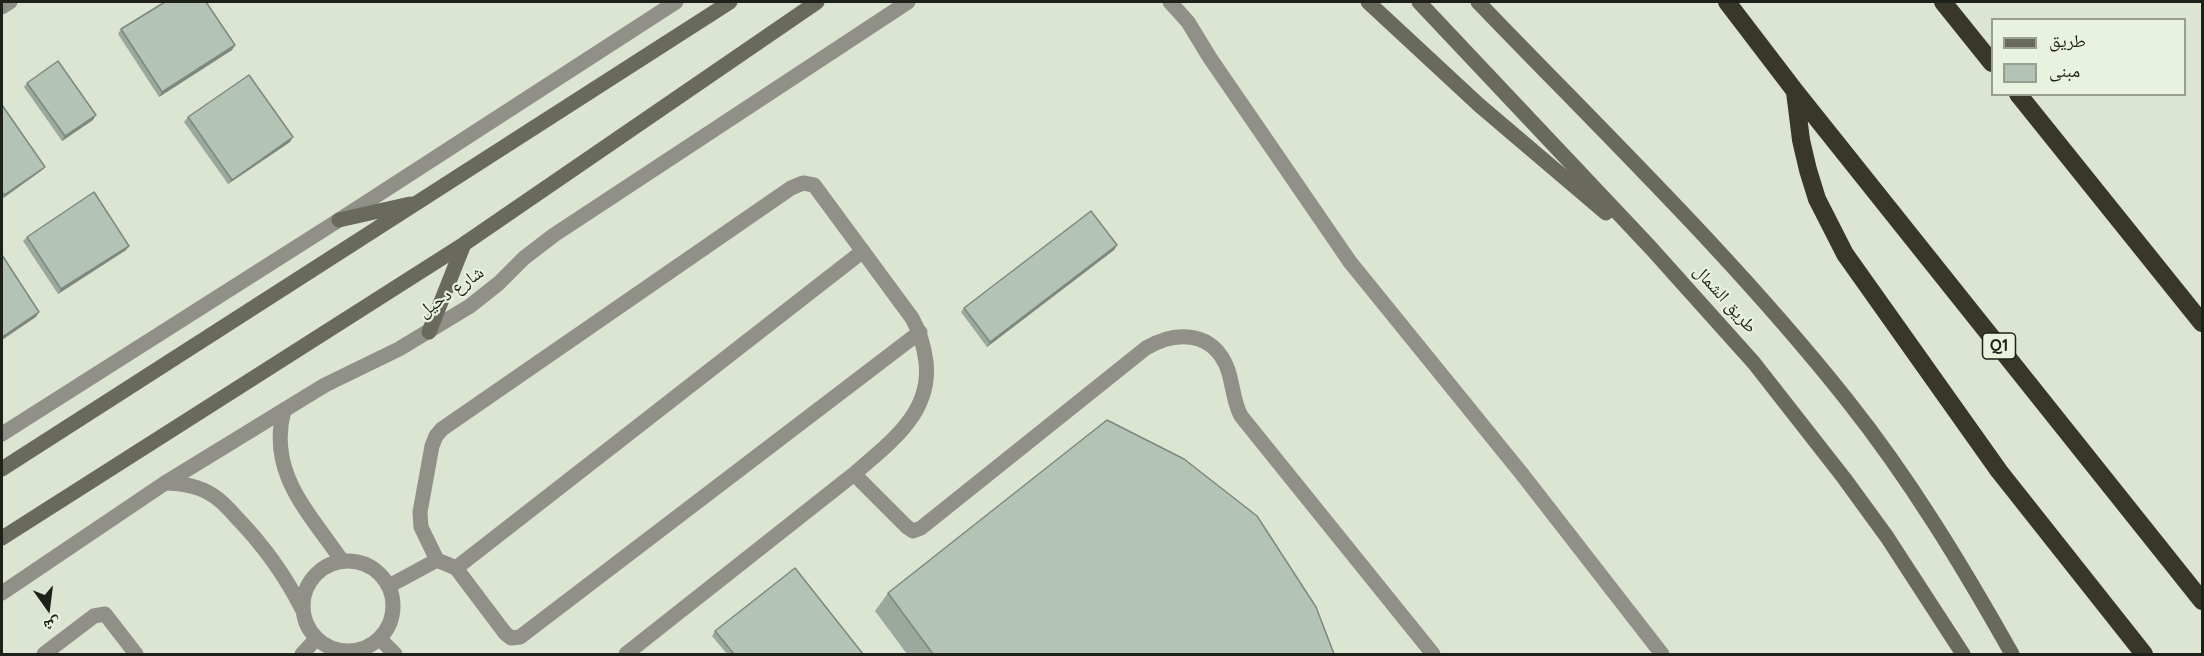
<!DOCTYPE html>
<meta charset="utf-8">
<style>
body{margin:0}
#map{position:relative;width:2204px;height:656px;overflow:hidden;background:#dce4d2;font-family:Quicksand,"Noto Naskh Arabic",sans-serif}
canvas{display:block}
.frame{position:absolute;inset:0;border:3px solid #1e211a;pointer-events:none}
.legend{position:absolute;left:1991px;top:18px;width:195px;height:78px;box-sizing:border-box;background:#e9f1df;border:2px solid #989e90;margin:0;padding:8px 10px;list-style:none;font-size:18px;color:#1e211a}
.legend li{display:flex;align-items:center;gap:12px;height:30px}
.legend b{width:30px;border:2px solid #989e90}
.north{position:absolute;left:18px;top:578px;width:60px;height:60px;-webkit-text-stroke:4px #e9f1df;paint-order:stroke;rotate:166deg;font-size:16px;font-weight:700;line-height:24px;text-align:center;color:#1e211a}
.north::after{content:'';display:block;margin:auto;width:21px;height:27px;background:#1e211a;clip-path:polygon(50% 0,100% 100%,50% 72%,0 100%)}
</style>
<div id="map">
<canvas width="2204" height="656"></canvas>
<div class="frame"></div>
<ul class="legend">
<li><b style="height:8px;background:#6a695e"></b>طريق</li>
<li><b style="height:16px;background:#b3c3b6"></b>مبنى</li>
</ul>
<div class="north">ش</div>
</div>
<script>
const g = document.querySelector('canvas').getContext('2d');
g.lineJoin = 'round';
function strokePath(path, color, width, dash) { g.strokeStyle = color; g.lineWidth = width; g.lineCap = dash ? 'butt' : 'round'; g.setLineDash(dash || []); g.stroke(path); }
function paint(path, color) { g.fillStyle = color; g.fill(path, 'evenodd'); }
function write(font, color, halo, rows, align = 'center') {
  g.font = font + ' Quicksand,"Noto Naskh Arabic",sans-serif'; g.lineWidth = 4.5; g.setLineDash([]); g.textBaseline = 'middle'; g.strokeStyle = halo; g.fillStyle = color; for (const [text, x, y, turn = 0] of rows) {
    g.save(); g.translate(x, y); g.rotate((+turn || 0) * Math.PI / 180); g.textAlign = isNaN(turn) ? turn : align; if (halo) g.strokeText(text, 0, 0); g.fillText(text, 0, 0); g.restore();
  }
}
strokePath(new Path2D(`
 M920,332L520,637L511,638L505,633L456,568L437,560L421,527L420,512L432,446L436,436L442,429L791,188L803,183L814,185L912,318C920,332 924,346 926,362C932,414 888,444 854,474L907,527L913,531L921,528L1146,348C1176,330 1214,331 1228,370C1233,385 1233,401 1241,416L1433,654
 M284,410C267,473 309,512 342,561
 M165,483C182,483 199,486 214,496C223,502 230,510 237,518C264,546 285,575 302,609
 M303 606a45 45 0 1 1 90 0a45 45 0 1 1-90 0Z
 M456,568L863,251
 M389,586L437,560
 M380,639L395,654
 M44,654L94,616L105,614L136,654
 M302,654L316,639
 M626,654L854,474`), '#909088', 15);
strokePath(new Path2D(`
 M1170,2L1188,22L1210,58L1350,262L1522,474L1662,654
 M2,7L10,2
 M2,434L339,220L676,2
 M2,593L165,483L325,385L399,349L470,306L499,283L524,258L554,235L908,2`), '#909088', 15);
strokePath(new Path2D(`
 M1368,2L1479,105L1606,213
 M1419,2L1650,247L1754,363L1844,478L1887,537L1963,654
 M1478,2C1603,132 1734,258 1847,400C1910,479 1963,567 2012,654
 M339,220L410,204
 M429,332L464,244
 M2,469L730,2
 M2,538L464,244L817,2`), '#6a695e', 15);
strokePath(new Path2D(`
 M1727,2L1795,91L2202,601
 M1943,2L1992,63
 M1795,92L1801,140L1808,170L1817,199L1845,254L1999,471L2144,654
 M2018,94L2202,323`), '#393828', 18);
paint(new Path2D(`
 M121,29L235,45L232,50L159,97L118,34Z
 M27,83L93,120L62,141L24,87Z
 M188,117L290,142L228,184L184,122Z
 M27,237L129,246L126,250L58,294L23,241Z
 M1117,245L1114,250L987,347L961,312L964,308Z
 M888,593L1334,654H907L875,611Z
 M715,631L863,654H727L712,636Z`), '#9aa89d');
paint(new Path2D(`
 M235,45L232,50L159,97L162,92Z
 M96,115L93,120L62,141L65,136Z
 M293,137L290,142L228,184L232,180Z
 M45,167L41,171L2,199L4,195Z
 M1117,245L1114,250L987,347L990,342Z
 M129,246L126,250L58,294L61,289Z
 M39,312L36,317L2,340V337Z`), '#7d887f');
const building = new Path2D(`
 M165,2H206L235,45L162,92L121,29Z
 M58,61L96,115L65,136L27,83Z
 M249,75L293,137L232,180L188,117Z
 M2,105L45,167L4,195L2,192Z
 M94,192L129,246L61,289L27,237Z
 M1091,211L1117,245L990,342L964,308Z
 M2,255L39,312L2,337Z
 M1107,420L1184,459L1257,516L1316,607L1334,654H933L888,593Z
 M795,568L863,654H734L715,631Z`);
paint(building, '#b3c3b6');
strokePath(building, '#7d887f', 1.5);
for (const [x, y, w] of [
 [1999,346,33]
]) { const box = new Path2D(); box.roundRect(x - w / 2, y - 13, w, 26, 4.5); g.fillStyle = '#e9f1df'; g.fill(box); strokePath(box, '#1e211a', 1.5); }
write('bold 16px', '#1e211a', null, [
 ["Q1",1999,346]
]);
write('18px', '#1e211a', '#e9f1df', [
 ["شارع دحيل",451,292,-35],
 ["طريق الشمال",1725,299,48]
]);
</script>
